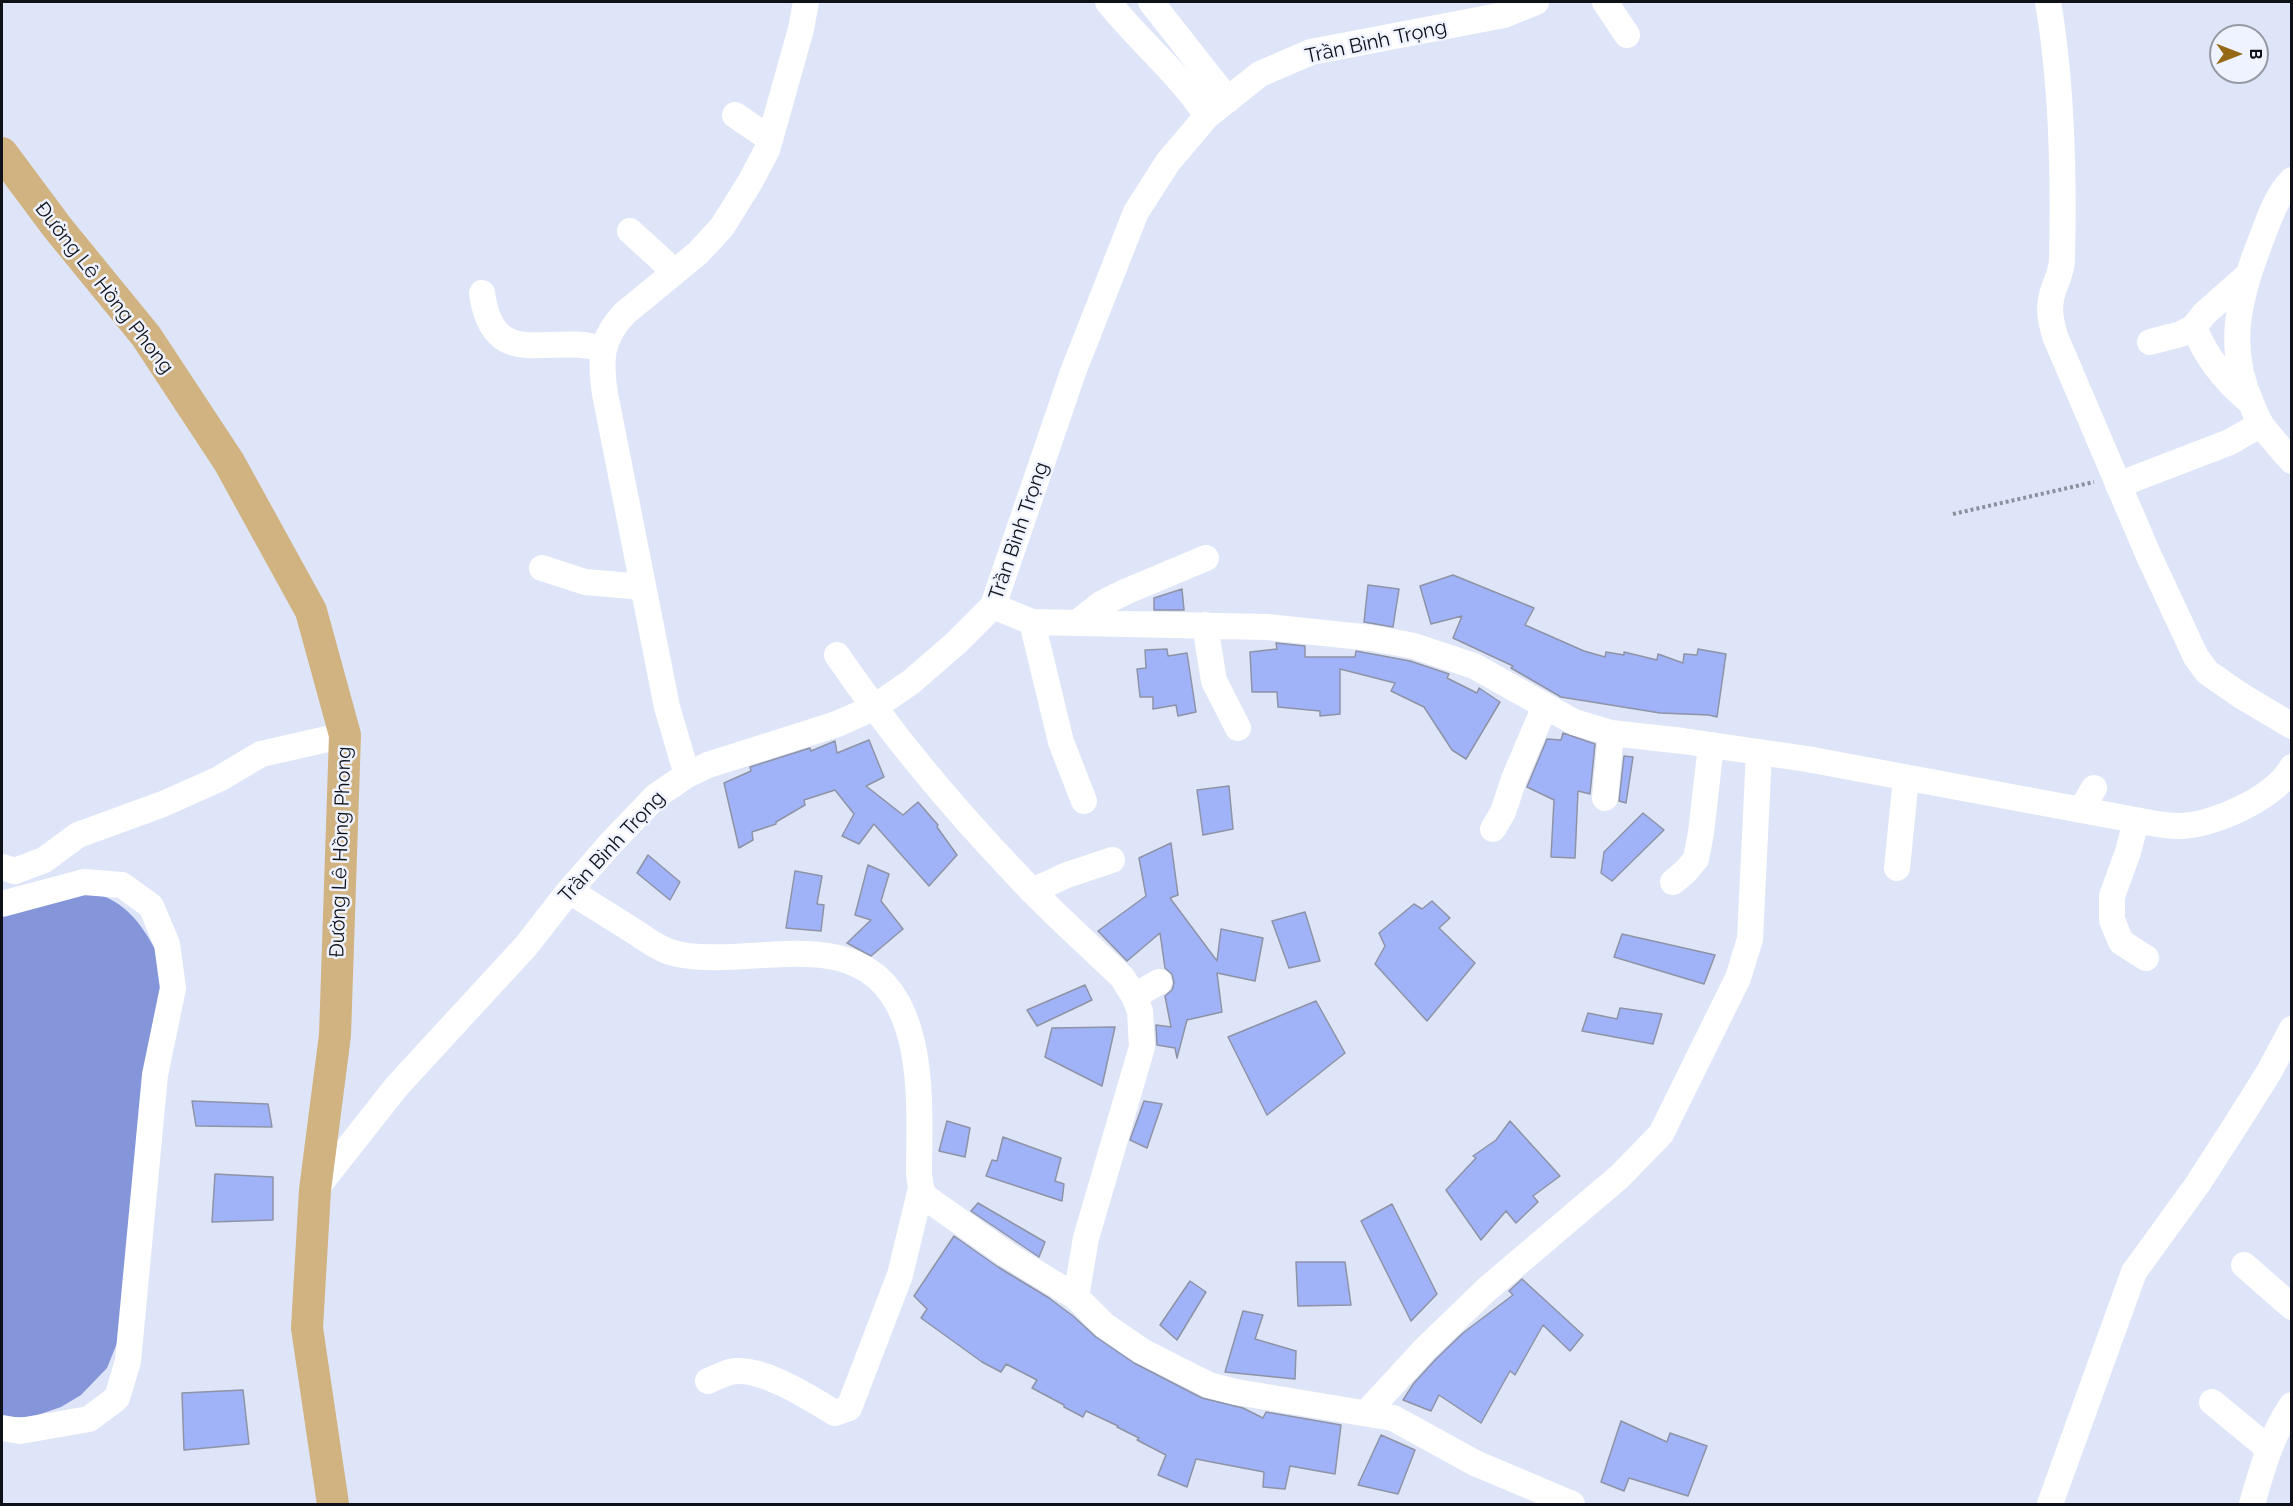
<!DOCTYPE html>
<meta charset="utf-8">
<style>
body{margin:0}
#map{position:relative;width:2293px;height:1506px;overflow:hidden;background:#dfe5f9;font-family:Raleway,sans-serif}
canvas{display:block}
.frame{position:absolute;inset:0;border:3px solid #0f1118;pointer-events:none}
.north{position:absolute;left:2209px;top:24px;width:60px;height:60px;box-sizing:border-box;background:#eff3ff;border:2px solid #9599a3;border-radius:50%;rotate:90deg;font-size:16px;font-weight:700;line-height:24px;text-align:center;color:#0f1118}
.north::after{content:'';display:block;margin:auto;width:21px;height:27px;background:#966916;clip-path:polygon(50% 0,100% 100%,50% 72%,0 100%)}
</style>
<div id="map">
<canvas width="2293" height="1506"></canvas>
<div class="frame"></div>
<div class="north">B</div>
</div>
<script>
const g = document.querySelector('canvas').getContext('2d');
g.lineJoin = 'round';
function paint(path, color) { g.fillStyle = color; g.fill(path, 'evenodd'); }
function strokePath(path, color, width, dash) { g.strokeStyle = color; g.lineWidth = width; g.lineCap = dash ? 'butt' : 'round'; g.setLineDash(dash || []); g.stroke(path); }
function write(font, color, halo, rows, align = 'center') {
  g.font = font + ' Raleway,sans-serif'; g.lineWidth = 5; g.setLineDash([]); g.textBaseline = 'middle'; g.strokeStyle = halo; g.fillStyle = color; for (const [text, x, y, turn = 0] of rows) {
    g.save(); g.translate(x, y); g.rotate((+turn || 0) * Math.PI / 180); g.textAlign = isNaN(turn) ? turn : align; if (halo) g.strokeText(text, 0, 0); g.fillText(text, 0, 0); g.restore();
  }
}
paint(new Path2D(`
 M70,894C80,895 93,893 103,896C135,908 151,940 165,969L122,1331L107,1368L81,1395L61,1407L32,1417H5L2,1416V914Z`), '#8496d9');
const building = new Path2D(`
 M1453,575L1534,608L1525,625L1584,651L1605,657L1606,652L1624,655V652L1657,660L1658,654L1683,663L1684,654L1697,655L1698,649L1726,654L1717,717L1709,715L1660,713L1561,697L1511,668L1513,666L1453,638L1462,616L1431,624L1420,586Z
 M1368,585L1399,589L1393,627L1364,622Z
 M1182,589L1184,610H1154V598Z
 M1276,643L1305,646V657H1355L1356,651L1410,661L1449,674L1447,678L1477,693L1479,688L1500,702L1466,759L1452,750L1424,707L1391,691L1395,683L1340,669V714L1320,716V711L1278,707L1277,692H1252L1250,652L1277,649Z
 M1167,649L1168,656L1187,653L1196,712L1178,716L1176,705L1153,709V697H1140L1137,669L1146,668L1145,650Z
 M1563,733L1595,744L1590,794L1578,791L1575,858L1551,857L1554,800L1527,787L1547,739L1561,740Z
 M869,740L884,777L866,786L903,815L918,802L938,825L937,827L957,855L929,886L874,824L859,844L842,836L854,814L835,790L804,800L805,805L776,822V824L752,832L753,840L739,848L724,783L751,771L750,767L810,748L811,751L835,741L837,753Z
 M1624,756L1633,757L1626,803L1619,801Z
 M1229,786L1233,829L1203,835L1197,790Z
 M1643,813L1664,830L1612,881L1601,873L1604,852Z
 M1171,843L1178,895L1170,898L1217,961L1221,929L1263,938L1255,981L1217,973L1222,1012L1187,1020L1177,1058L1175,1048L1157,1045L1156,1025L1171,1027L1165,996L1172,990L1174,983L1172,974L1165,968L1160,933L1127,961L1098,931L1146,896L1139,858Z
 M648,855L680,882L670,900L637,873Z
 M868,865L889,874L881,901L903,929L871,956L847,943L871,920L855,915Z
 M795,871L822,876L817,904L824,905L821,931L786,928Z
 M1432,901L1450,918L1439,928L1475,963L1427,1021L1375,964L1385,946L1379,933L1414,904L1422,909Z
 M1305,912L1320,961L1289,968L1272,921Z
 M1622,934L1715,955L1704,984L1614,957Z
 M1085,985L1092,1000L1037,1026L1027,1010Z
 M1316,1001L1345,1053L1267,1115L1228,1037Z
 M1620,1008L1662,1014L1653,1044L1582,1031L1588,1013L1617,1019Z
 M1115,1027L1102,1086L1045,1057L1052,1028Z
 M192,1101L268,1104L272,1127L196,1126Z
 M1144,1101L1162,1104L1147,1148L1130,1140Z
 M947,1121L970,1128L965,1157L939,1151Z
 M1510,1121L1560,1176L1533,1196L1538,1202L1516,1223L1506,1211L1481,1240L1446,1190L1476,1158L1473,1156L1496,1140Z
 M1003,1137L1061,1158L1055,1181L1064,1184L1062,1201L986,1176L992,1160L997,1161Z
 M215,1174L273,1177V1220L212,1222Z
 M978,1203L1045,1242L1039,1257L971,1211Z
 M1392,1204L1437,1294L1411,1321L1361,1221Z
 M954,1236L998,1267L1049,1298L1073,1316L1096,1337L1134,1363L1202,1398L1243,1408L1263,1418L1266,1412L1341,1425L1335,1474L1290,1466L1285,1489L1263,1487L1264,1472L1196,1459L1187,1487L1158,1475L1166,1455L1137,1440L1139,1438L1117,1427L1118,1426L1086,1411L1083,1417L1064,1407V1405L1032,1388L1037,1380L1006,1364L1001,1372L982,1362L921,1318L927,1309L914,1296Z
 M1296,1262H1345L1351,1305L1298,1306Z
 M1522,1279L1583,1335L1570,1351L1543,1325L1515,1375L1510,1371L1481,1423L1439,1395L1431,1411L1403,1400L1414,1383L1436,1359L1463,1333L1513,1295L1509,1291Z
 M1190,1281L1206,1292L1177,1340L1160,1325Z
 M1243,1311L1263,1315L1255,1339L1296,1351L1295,1379L1225,1372Z
 M243,1390L249,1444L184,1450L182,1393Z
 M1621,1421L1667,1442L1670,1433L1707,1446L1688,1496L1629,1478L1624,1491L1601,1482Z
 M1381,1435L1415,1450L1398,1494L1358,1485Z`);
paint(building, '#a0b3f8');
strokePath(building, '#8e93a6', 1.5);
strokePath(new Path2D(`
 M1953,514L2094,482`), '#8b909e', 4, [3, 3]);
strokePath(new Path2D(`
 M1108,2C1139,41 1179,73 1207,116
 M1151,2L1228,100
 M1605,2L1627,35
 M2048,2C2062,83 2064,177 2062,260C2062,272 2055,283 2052,295C2048,309 2051,322 2055,336L2148,554L2196,657L2207,672L2240,695L2292,726
 M735,115L770,139
 M2292,180C2275,197 2268,223 2259,245C2238,300 2226,349 2252,405C2255,412 2258,420 2262,426C2271,438 2282,450 2292,461
 M630,231L675,272
 M482,293C493,374 550,332 602,349
 M2194,327C2206,357 2224,380 2248,400
 M2150,342L2181,334L2194,327L2204,314L2247,276
 M2118,485L2230,442L2261,424
 M542,568L585,582L643,587
 M993,606L1032,622L1267,627L1372,638L1414,646L1474,666L1574,722L1611,733L1683,741L1807,759L2146,822C2156,824 2168,826 2178,826C2213,826 2275,798 2292,767
 M1032,622L1061,742L1084,801
 M1078,622L1101,604L1125,592L1206,558
 M1205,625L1214,681L1238,728
 M837,655C891,734 951,806 1017,875C1050,911 1087,943 1122,977L1134,996L1140,1011L1142,1047L1086,1238L1076,1297
 M687,775L667,707L605,394C600,360 600,339 625,313L698,253L722,227L750,182L767,150L801,29L806,2
 M1605,798L1611,733
 M2081,810L2094,788
 M2136,821L2128,852L2112,896V920L2121,942L2146,958
 M1493,829L1503,812L1514,779L1545,706
 M2,867L15,871L44,860L78,835L163,804L219,779L261,754L345,735
 M1897,868L1906,778
 M1673,882L1686,871L1696,859L1701,833L1711,745
 M569,891C591,904 613,918 635,932C646,939 657,948 670,952C700,962 752,955 784,954C807,953 835,954 856,964C929,996 919,1109 919,1174L921,1188L925,1197L1006,1254L1076,1297L1104,1325L1142,1351L1191,1376L1209,1385L1236,1392L1393,1418L1475,1463L1572,1504
 M1032,891L1067,875L1112,860
 M2,904L84,882L122,885L151,906L167,944L173,988L155,1075L128,1361L117,1398L89,1419L20,1431L2,1428
 M1134,996L1159,982
 M315,1190L397,1086L526,946L569,891L611,843L656,796L687,775L708,765L837,724L873,708L911,682L956,643L993,606L1073,372L1136,212L1168,162L1207,116L1260,74L1311,52L1504,15L1536,2
 M2244,1265L2292,1307
 M708,1381C715,1378 723,1374 730,1372C760,1365 810,1398 835,1413L849,1408L900,1275L921,1188
 M2212,1402L2269,1449
 M1366,1413L1425,1349L1486,1290L1619,1177L1661,1134L1738,978L1750,939L1759,752
 M2050,1504L2134,1272L2197,1185L2237,1123L2269,1072L2292,1029
 M2252,1504C2262,1470 2271,1435 2292,1405`), '#fff', 26);
strokePath(new Path2D(`
 M2,153L57,227L146,336L229,462L311,611L345,735L335,1035L315,1190L307,1328L333,1504`), '#d0b381', 32);
write('20px', '#0f1118', '#eff3ff', [
 ["Trần Bình Trọng",1376,42,-12],
 ["Đường Lê Hồng Phong",104,288,52],
 ["Trần Bình Trọng",1019,531,-71],
 ["Trần Bình Trọng",612,847,-47],
 ["Đường Lê Hồng Phong",341,852,-88]
]);
</script>
